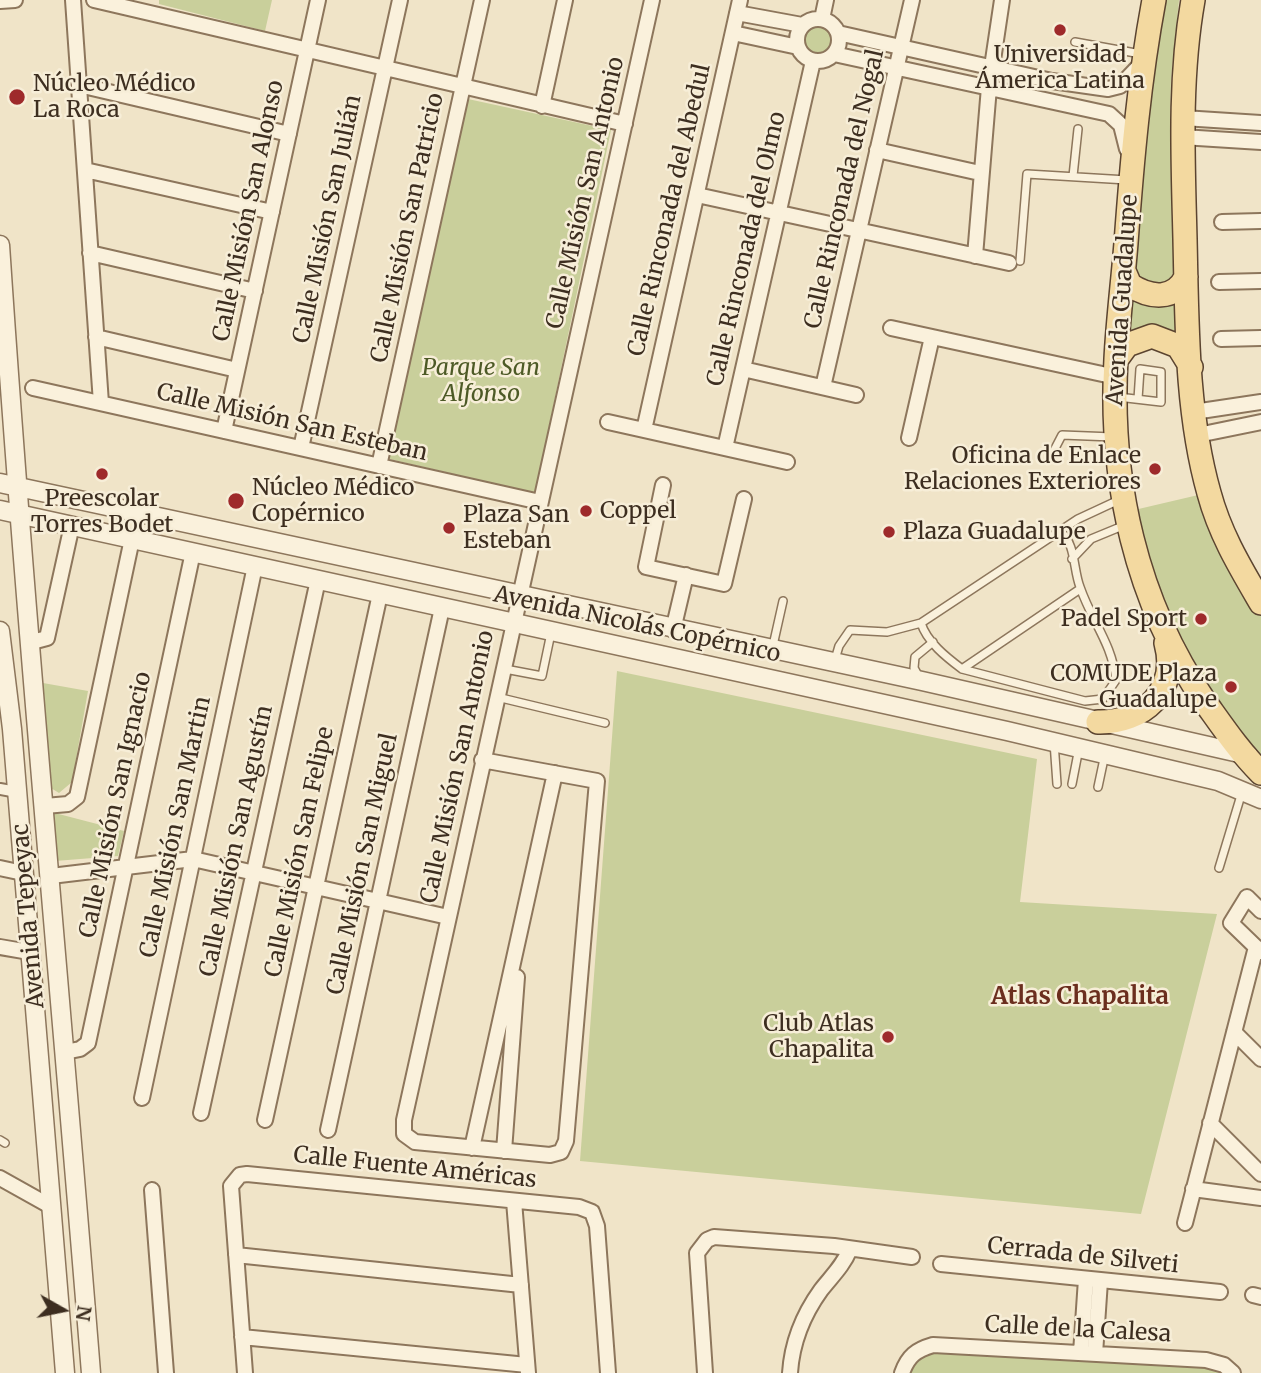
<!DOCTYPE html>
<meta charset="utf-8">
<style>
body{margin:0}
#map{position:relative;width:1261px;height:1373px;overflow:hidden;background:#f0e4c8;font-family:Merriweather,serif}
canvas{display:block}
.north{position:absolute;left:28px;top:1275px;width:70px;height:70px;-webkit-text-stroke:5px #f7eed8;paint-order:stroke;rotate:99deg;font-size:19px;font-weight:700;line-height:28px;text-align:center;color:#3d2e20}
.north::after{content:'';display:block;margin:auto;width:24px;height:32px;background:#3d2e20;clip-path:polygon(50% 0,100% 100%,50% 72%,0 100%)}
</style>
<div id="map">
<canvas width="1261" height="1373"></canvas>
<div class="north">N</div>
</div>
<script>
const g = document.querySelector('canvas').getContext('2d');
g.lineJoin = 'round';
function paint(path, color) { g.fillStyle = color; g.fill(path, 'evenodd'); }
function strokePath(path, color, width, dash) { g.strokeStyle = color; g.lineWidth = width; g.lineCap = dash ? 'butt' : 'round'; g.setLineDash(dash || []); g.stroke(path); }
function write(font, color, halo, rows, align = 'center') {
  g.font = font + ' Merriweather,serif'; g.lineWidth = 5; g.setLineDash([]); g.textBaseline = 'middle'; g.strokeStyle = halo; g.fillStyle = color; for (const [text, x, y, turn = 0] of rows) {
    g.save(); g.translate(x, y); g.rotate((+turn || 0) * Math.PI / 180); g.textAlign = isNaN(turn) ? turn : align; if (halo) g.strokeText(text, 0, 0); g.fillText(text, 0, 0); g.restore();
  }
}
paint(new Path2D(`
 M159,0H272L265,31L159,4Z
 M1161,0H1179L1171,79L1170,128L1176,279L1167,288H1146L1130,268Z
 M803 39a14 14 0 1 1 28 0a14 14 0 1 1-28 0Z
 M468,99L611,130L535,493L385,458Z
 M1129,290L1178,298L1179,336L1126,337Z
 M1211,492L1261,604V756L1241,751L1160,624L1130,511Z
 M617,671L1037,759L1020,902L1217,914L1141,1214L580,1161Z
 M43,683L88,691L72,782L59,793L46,785Z
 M51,812L124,831L118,856L55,861Z
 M920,1351L1203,1365L1221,1373H907Z`), '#c9cf9b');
const service = new Path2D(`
 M1075,42L1141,54
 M1073,176L1078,129
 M1020,261L1027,174L1127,180
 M1118,397L1161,402V372L1140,369L1138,399
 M1049,460L1062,435L1113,437
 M1072,559L1091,539L1125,525
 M921,623C927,642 946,657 962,669L1085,701L1103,699L1116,680C1112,643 1092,622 1080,587C1073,569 1076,544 1060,531
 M772,650L783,601
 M834,663L839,646L850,630L887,632L921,623L1078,519L1121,499
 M505,669L542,676L551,633
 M962,669L1080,589
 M919,677L914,668L915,657L933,642
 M497,697L605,723
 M1054,742L1057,784
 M1072,784L1079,748
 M1098,787L1105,754
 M1219,868L1242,792
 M0,1140L5,1143`);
const pedestrian = new Path2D(`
 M0,789L17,792`);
const minor = new Path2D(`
 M73,0L101,403
 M94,0L625,124
 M0,1L15,0
 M737,13L802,25
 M797 40a21 21 0 1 1 42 0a21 21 0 1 1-42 0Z
 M822,19L826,0
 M733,33L798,47
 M838,33L1052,81L1108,89L1120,86L1142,63
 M834,54L1109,114L1121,125L1127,149
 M79,85L289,134
 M542,106L565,0
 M1183,118L1261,123
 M1182,137L1261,142
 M877,150L980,173
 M85,170L272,212
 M697,195L1009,263
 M1222,222L1261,221
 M90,253L255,291
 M975,256L989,87L1002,0
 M1219,282L1261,281
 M891,328L1116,377
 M96,337L237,370
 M1221,339L1261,338
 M743,369L856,395
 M823,387L912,0
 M33,388L540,502
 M1194,412L1261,402
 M608,422L787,462
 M644,430L740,0
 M224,431L318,0
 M1198,435L1261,422
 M909,438L932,337
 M301,448L400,0
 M725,448L813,61
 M379,466L482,0
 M663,485L646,567L724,584L744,499
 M673,630L686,575
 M32,642L47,638L72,525
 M482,760L597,781L566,1141L561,1152L550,1155L415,1142L404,1134V1120L652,0
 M45,806L68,804L77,797L132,539
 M0,868L23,873
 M51,876L193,859L448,917
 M1261,911L1247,897L1231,923L1261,952
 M0,947L29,952
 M1234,1032L1261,1059
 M65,1052L80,1049L88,1043L193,552
 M142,1098L255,566
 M201,1113L318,580
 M265,1120L380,594
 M1210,1123L1261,1174
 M328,1130L442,608
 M472,1148L555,773
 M504,1151L517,977
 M0,1178L50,1206
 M1193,1189L1261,1198
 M152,1190L166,1373
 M514,1201L528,1373
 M1185,1223L1256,947
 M236,1255L521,1285
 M941,1264L1220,1292
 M1253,1295L1261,1297
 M242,1337L527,1365
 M1081,1353L1086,1279
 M1095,1354L1100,1281
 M245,1373L231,1186L240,1175L247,1174L579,1207L592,1212L597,1226L608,1373
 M705,1373L697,1253L707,1240L714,1237L834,1246L912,1257
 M790,1373C792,1342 803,1315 821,1290C832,1276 843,1266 850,1249
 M902,1373C908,1356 916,1350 933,1345L1206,1360L1224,1365L1233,1373`);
const tertiary = new Path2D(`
 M0,245C25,621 61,997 91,1373
 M0,483L922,681L1248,755
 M0,510L1007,731L1218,781L1261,799
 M0,631L12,729L65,1373`);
const primary = new Path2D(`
 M1154,0C1139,80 1132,162 1126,243C1123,281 1118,320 1116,359C1109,480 1136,602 1205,702C1223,727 1239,751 1261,773
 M1193,0C1179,79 1183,159 1185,239C1187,322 1186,412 1209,493C1220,534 1240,567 1261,603
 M1124,271L1130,285C1150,298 1174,301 1186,277
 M1116,360L1127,345L1152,336L1178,346L1191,367
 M1098,722C1143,723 1179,691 1166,643`);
strokePath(service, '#8d765c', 10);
strokePath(pedestrian, '#8d765c', 14);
strokePath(minor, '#8d765c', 18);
strokePath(tertiary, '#8d765c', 21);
strokePath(primary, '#5b4430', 26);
strokePath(service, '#faf1dc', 7);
strokePath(pedestrian, '#faf1dc', 10);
strokePath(minor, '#faf1dc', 14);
strokePath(tertiary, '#faf1dc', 18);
strokePath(primary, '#f3d9a0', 23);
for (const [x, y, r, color] of [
 [1060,30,7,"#9e2a2b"],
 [17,97,9,"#9e2a2b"],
 [1155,469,7,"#9e2a2b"],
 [102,474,7,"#9e2a2b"],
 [236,501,9,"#9e2a2b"],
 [586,511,7,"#9e2a2b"],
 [449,528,7,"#9e2a2b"],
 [889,532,7,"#9e2a2b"],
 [1201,619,7,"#9e2a2b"],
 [1231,687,7,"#9e2a2b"],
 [888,1037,7,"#9e2a2b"]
]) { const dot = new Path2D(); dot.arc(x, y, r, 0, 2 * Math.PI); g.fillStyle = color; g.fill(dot); strokePath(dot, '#f7eed8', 2.5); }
write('23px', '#3d2e20', '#f7eed8', [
 ["Universidad",1060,55,"center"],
 ["Ámerica Latina",1060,81,"center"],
 ["Núcleo Médico",33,84],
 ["La Roca",33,110],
 ["Oficina de Enlace",1141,456,"right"],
 ["Relaciones Exteriores",1141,482,"right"],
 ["Núcleo Médico",252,488],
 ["Copérnico",252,514],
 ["Preescolar",102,499,"center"],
 ["Torres Bodet",102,525,"center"],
 ["Coppel",600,511],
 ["Plaza San",463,515],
 ["Esteban",463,541],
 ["Plaza Guadalupe",903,532],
 ["Padel Sport",1187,619,"right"],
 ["COMUDE Plaza",1217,674,"right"],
 ["Guadalupe",1217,700,"right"],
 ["Club Atlas",874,1024,"right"],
 ["Chapalita",874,1050,"right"]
], 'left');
write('23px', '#3d2e20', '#f7eed8', [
 ["Calle Rinconada del Nogal",845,189,-77],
 ["Calle Misión San Antonio",586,193,-77],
 ["Calle Rinconada del Abedul",670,210,-77],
 ["Calle Misión San Alonso",249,211,-78],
 ["Calle Misión San Julián",328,219,-78],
 ["Calle Misión San Patricio",408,228,-78],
 ["Calle Rinconada del Olmo",747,249,-77],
 ["Avenida Guadalupe",1123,300,-86],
 ["Calle Misión San Esteban",292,423,13],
 ["Avenida Nicolás Copérnico",637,625,12],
 ["Calle Misión San Antonio",458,767,-78],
 ["Calle Misión San Ignacio",116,805,-78],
 ["Calle Misión San Martin",176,827,-78],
 ["Calle Misión San Agustín",237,841,-78],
 ["Calle Misión San Felipe",300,852,-78],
 ["Calle Misión San Miguel",363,864,-78],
 ["Avenida Tepeyac",29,916,-95],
 ["Calle Fuente Américas",415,1168,6],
 ["Cerrada de Silveti",1083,1256,6],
 ["Calle de la Calesa",1078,1330,3]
]);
write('italic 23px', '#4d5a26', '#f7eed8', [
 ["Parque San",481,368],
 ["Alfonso",481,394]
]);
write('bold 24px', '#6b2e1e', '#f7eed8', [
 ["Atlas Chapalita",1080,997]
]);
</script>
